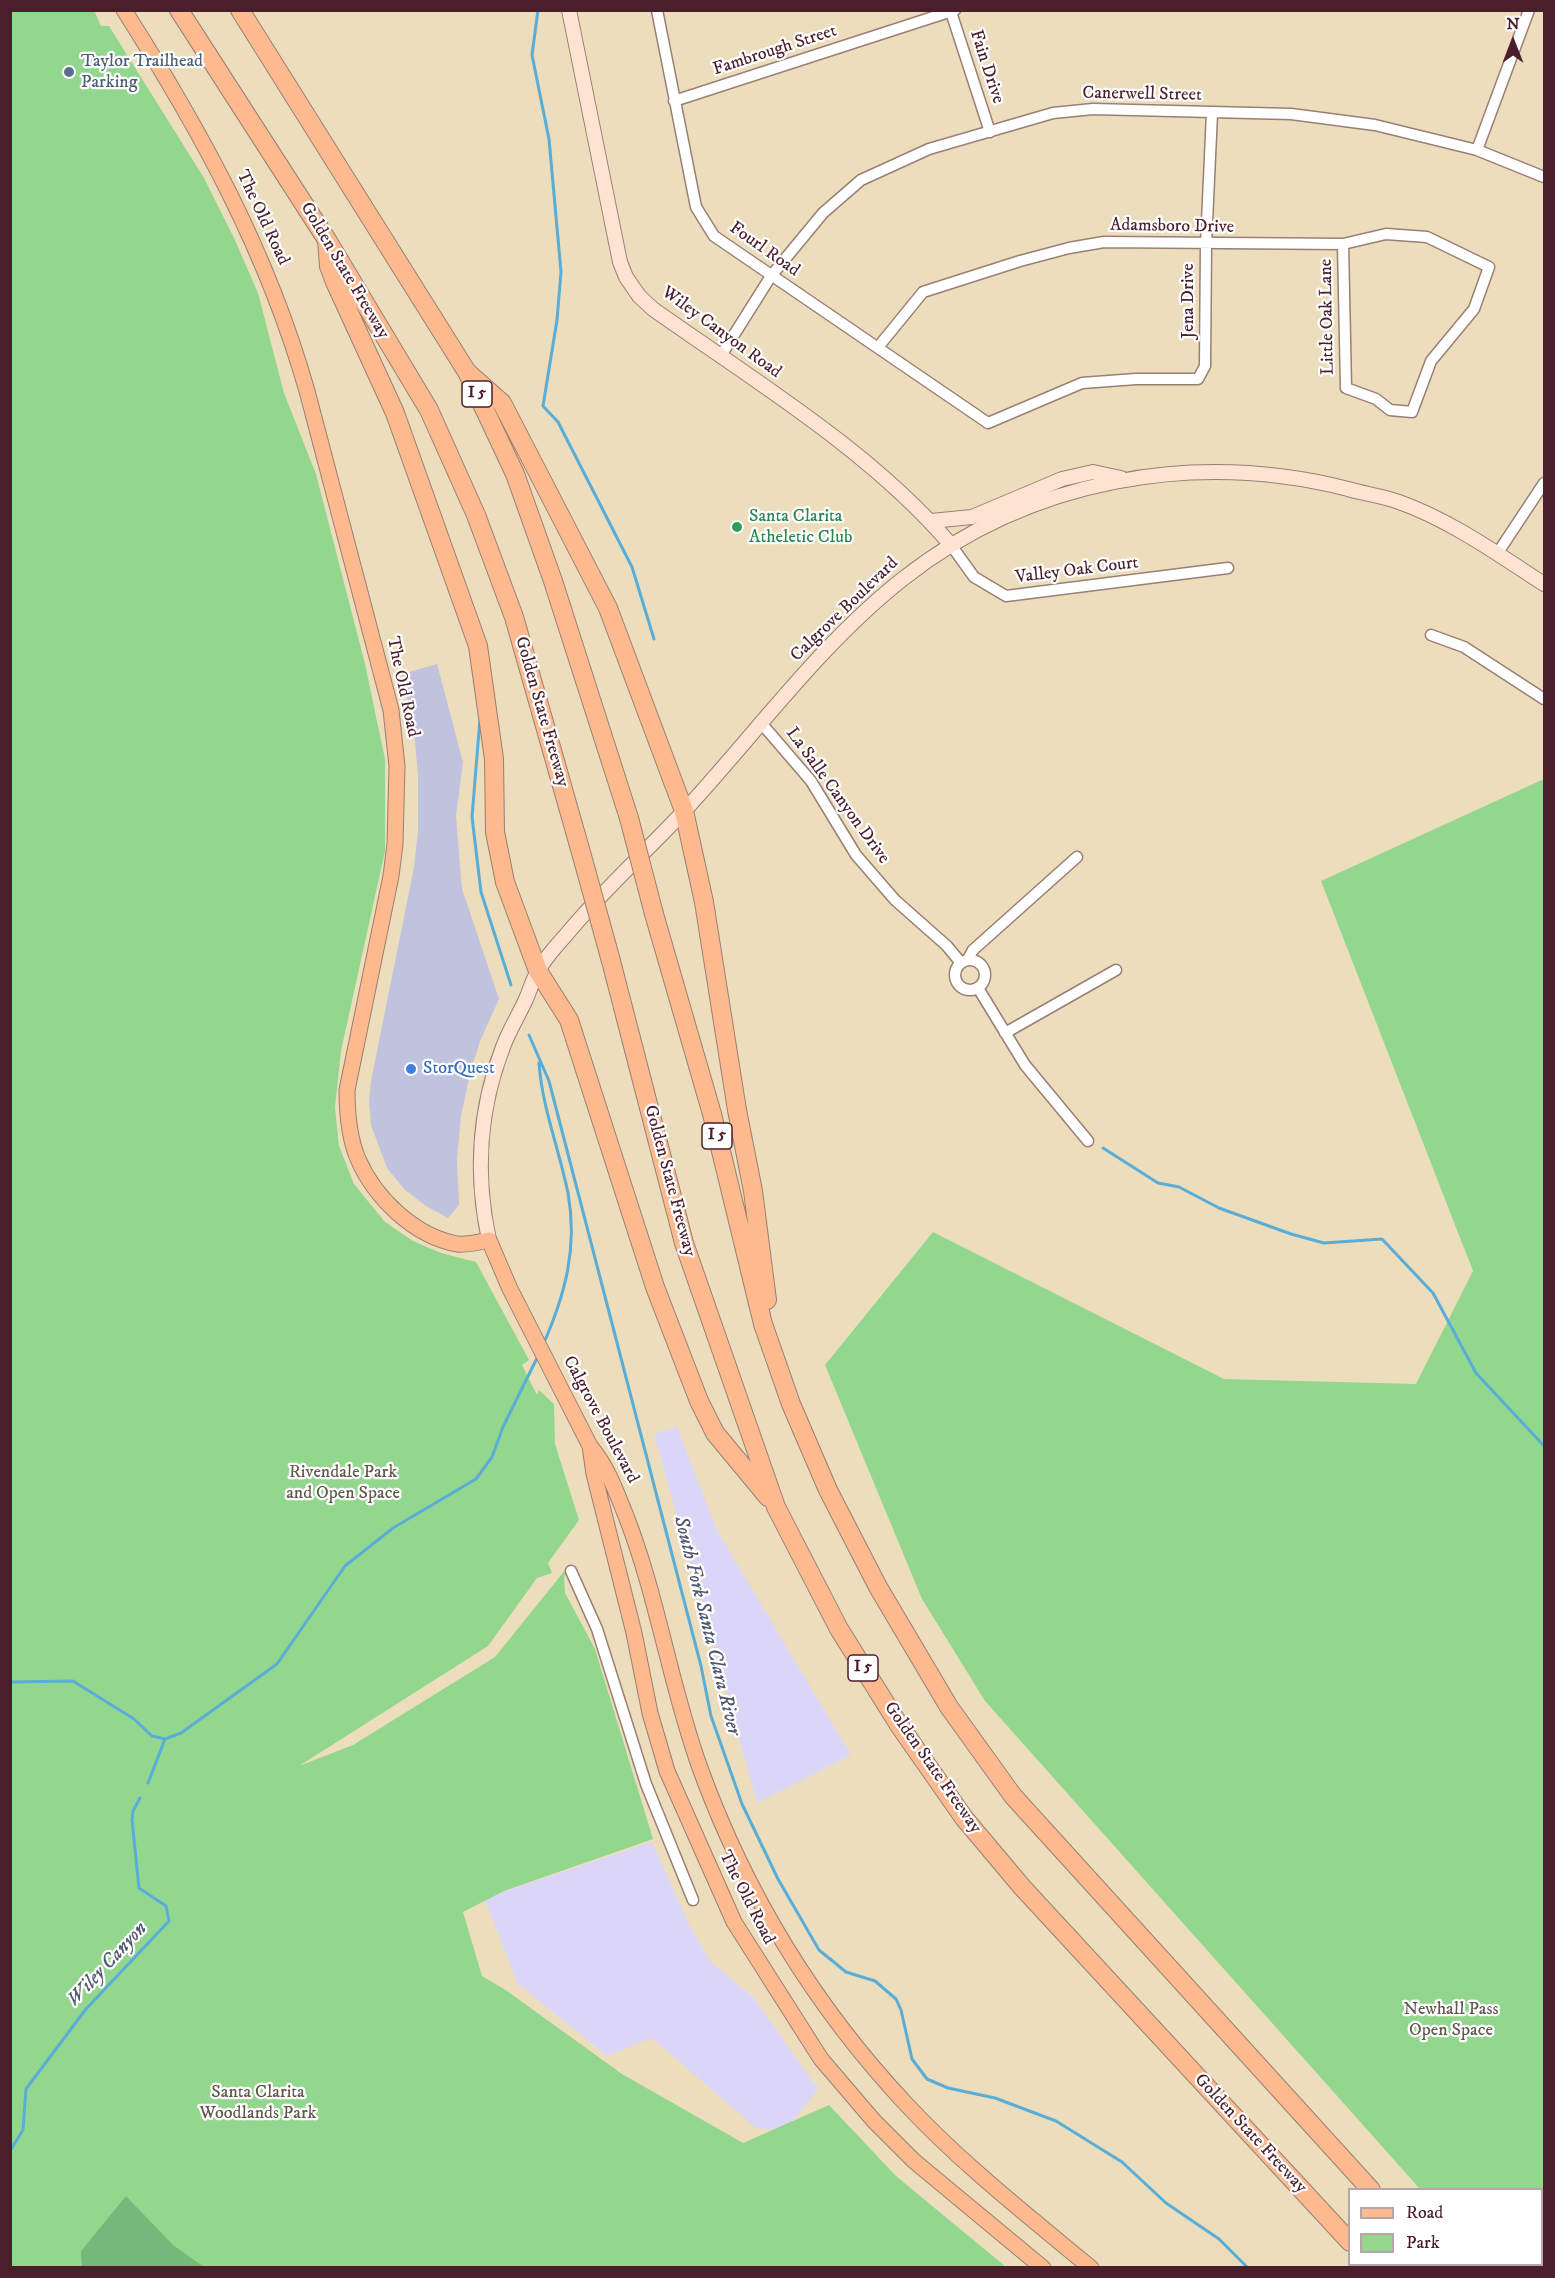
<!DOCTYPE html>
<style>
body{margin:0}
#map{position:relative;width:1555px;height:2278px;overflow:hidden;background:#ecdebc;font-family:"IM FELL DW Pica",serif}
canvas{display:block}
.frame{position:absolute;inset:0;border:12px solid #4a1f2b;pointer-events:none}
.legend{position:absolute;left:1348px;top:2188px;width:195px;height:78px;box-sizing:border-box;background:#fff;border:2px solid #b7a5aa;margin:0;padding:8px 10px;list-style:none;font-size:18px;color:#4a1f2b}
.legend li{display:flex;align-items:center;gap:12px;height:30px}
.legend b{width:30px;border:2px solid #b7a5aa}
.north{position:absolute;left:1483px;top:12px;width:60px;height:60px;-webkit-text-stroke:4px #fff;paint-order:stroke;rotate:0deg;font-size:16px;font-weight:700;line-height:24px;text-align:center;color:#4a1f2b}
.north::after{content:'';display:block;margin:auto;width:21px;height:27px;background:#4a1f2b;clip-path:polygon(50% 0,100% 100%,50% 72%,0 100%)}
</style>
<div id="map">
<canvas width="1555" height="2278"></canvas>
<div class="frame"></div>
<ul class="legend">
<li><b style="height:8px;background:#fcba8e"></b>Road</li>
<li><b style="height:16px;background:#93d78f"></b>Park</li>
</ul>
<div class="north">N</div>
</div>
<script>
const g = document.querySelector('canvas').getContext('2d');
g.lineJoin = 'round';
function paint(path, color) { g.fillStyle = color; g.fill(path, 'evenodd'); }
function strokePath(path, color, width, dash) { g.strokeStyle = color; g.lineWidth = width; g.lineCap = dash ? 'butt' : 'round'; g.setLineDash(dash || []); g.stroke(path); }
function write(font, color, halo, rows, align = 'center') {
  g.font = font + ' "IM FELL DW Pica",serif'; g.lineWidth = 4.5; g.setLineDash([]); g.textBaseline = 'middle'; g.strokeStyle = halo; g.fillStyle = color; for (const [text, x, y, turn = 0] of rows) {
    g.save(); g.translate(x, y); g.rotate((+turn || 0) * Math.PI / 180); g.textAlign = isNaN(turn) ? turn : align; if (halo) g.strokeText(text, 0, 0); g.fillText(text, 0, 0); g.restore();
  }
}
paint(new Path2D(`
 M677,1427L717,1530L851,1755L757,1803L654,1434Z
 M652,1842L690,1926L710,1961L754,1998L818,2089L785,2131L756,2128L652,2038L607,2056L518,1984L484,1898Z`), '#dbd6f7');
paint(new Path2D(`
 M437,664L463,762L456,816L462,889L499,999L480,1041L470,1074L461,1116L457,1160L459,1205L448,1218L426,1206L405,1190L387,1168L371,1125L369,1101L371,1081L414,867L418,831V775L414,730L402,674Z`), '#c1c2dd');
paint(new Path2D(`
 M94,10L101,26H109L204,178L234,238L258,293L284,393L316,474L365,664L385,759V851L341,1051L335,1107L339,1146L354,1184L385,1222L413,1241L441,1253L476,1262L529,1360L522,1365L537,1395L539,1390L554,1404L555,1444L579,1520L548,1563L552,1573L537,1578L488,1646L299,1766L353,1745L495,1657L570,1564L564,1577L565,1593L595,1649L653,1839L504,1891L463,1912L482,1976L507,1991L622,2074L743,2143L829,2105L896,2176L1006,2267L11,2268L10,11Z
 M1544,779V2267L1490,2268L1487,2265L1542,2264V2190L1420,2189L985,1701L922,1599L825,1365L933,1232L1224,1379L1416,1384L1473,1271L1321,881Z`), '#93d78f');
paint(new Path2D(`
 M126,2196L173,2245L204,2267H82L81,2251Z`), '#76b87a');
strokePath(new Path2D(`
 M538,10L532,55L549,139L561,272L557,320L543,406L558,422L632,567L654,639
 M480,719L472,817L481,892L511,985
 M529,1035L549,1081L701,1666L711,1716L742,1804L778,1879L819,1950L846,1972L875,1981L896,1999L901,2010L912,2059L927,2079L948,2088L995,2098L1056,2121L1122,2162L1166,2203L1219,2239L1248,2268
 M539,1063C542,1107 559,1149 568,1193C578,1248 565,1295 543,1345
 M1103,1148L1158,1183L1179,1187L1219,1208L1291,1234L1324,1243L1382,1239L1433,1293L1476,1373L1544,1446
 M10,1682L73,1681L134,1719L152,1736L165,1739L181,1733L277,1664L345,1566L393,1528L476,1479L492,1457L503,1427L538,1356
 M148,1783L165,1739
 M10,2151L23,2130L26,2089L86,2009L169,1921L166,1906L139,1888L132,1820L133,1811L140,1798`), '#5aadd6', 3);
const street = new Path2D(`
 M657,10L696,207L714,236L988,423L1082,383L1136,379H1198L1205,366L1206,244L1212,113
 M951,12L990,132
 M674,101L955,10
 M1477,150L1529,10
 M879,346L923,292L1020,261L1069,248L1104,242L1343,244L1386,234L1427,237L1489,267L1474,309L1431,361L1412,412L1390,410L1376,399L1346,388L1343,244
 M720,357L771,276L823,213L861,180L929,149L1053,113L1093,109L1291,114L1375,125L1477,150L1544,177
 M951,545L974,577L1006,596L1228,568
 M1497,554L1544,483
 M1431,635L1464,647L1544,699
 M762,724L811,781L856,855L895,900L947,946L961,963
 M968,959L973,950L1077,857
 M955 975a15 15 0 1 1 30 0a15 15 0 1 1-30 0Z
 M978,988L1025,1065L1088,1141
 M1005,1033L1116,970
 M571,1571L597,1629L646,1784L693,1900`);
const secondary = new Path2D(`
 M569,10L620,262L626,277L639,296L653,309C753,380 871,451 951,545
 M931,521L972,517L1062,479L1093,472L1121,478
 M489,1240C475,1175 479,1109 503,1047C509,1030 519,1015 526,999C530,990 533,979 538,971C545,958 556,946 566,935C603,890 646,852 686,809C757,732 821,643 904,578C1030,479 1194,450 1348,489C1365,494 1383,496 1399,502C1450,520 1499,555 1544,584`);
const primary = new Path2D(`
 M124,10C202,133 267,251 307,391L391,710L397,766L395,844L391,876L347,1090C347,1113 349,1138 358,1159C375,1198 414,1236 457,1244C468,1245 479,1242 489,1240L510,1289L590,1446C608,1468 615,1489 626,1516C658,1598 670,1685 700,1768C745,1892 815,2007 906,2104C962,2164 1027,2215 1091,2268
 M590,1446L594,1474L634,1633L650,1713L667,1771L734,1922L821,2059L874,2121L914,2161L1043,2268`);
const highway = new Path2D(`
 M179,10L327,240L429,410L476,515L514,617L582,856
 M240,10L467,372L515,474L553,581L629,818
 M327,240L329,266L335,282L395,413L478,646L494,759L495,832L505,882L538,971L569,1020L655,1287L699,1401L715,1433L768,1497
 M467,372L502,403L608,608L684,811L704,902L737,1110L753,1191L767,1300
 M654,914L712,1114L763,1324L791,1404L828,1490L878,1587L949,1707L1013,1796L1371,2190
 M611,961L684,1243L776,1507L839,1629L899,1725L964,1818L1022,1887L1350,2242
 M1370,2264L1373,2268
 M1439,2264L1442,2268`);
strokePath(street, '#9b7e74', 13);
strokePath(secondary, '#9b7e74', 16);
strokePath(primary, '#9b7e74', 17);
strokePath(highway, '#9b7e74', 20);
strokePath(street, '#fff', 10);
strokePath(secondary, '#fee3d2', 14);
strokePath(primary, '#fcba8e', 15);
strokePath(highway, '#fcba8e', 18);
const highwayBridge = new Path2D(`
 M629,818L654,914
 M582,856L611,961`);
strokePath(highwayBridge, '#9b7e74', 20, []);
strokePath(highwayBridge, '#fcba8e', 18);
for (const [x, y, r, color] of [
 [69,72,6,"#5c6f8a"],
 [737,527,6,"#2e9e5b"],
 [411,1069,6,"#3f7fe0"]
]) { const dot = new Path2D(); dot.arc(x, y, r, 0, 2 * Math.PI); g.fillStyle = color; g.fill(dot); strokePath(dot, '#fff', 2); }
for (const [x, y, w] of [
 [477,394,30],
 [717,1136,30],
 [863,1668,30]
]) { const box = new Path2D(); box.roundRect(x - w / 2, y - 13, w, 26, 4.5); g.fillStyle = '#fff'; g.fill(box); strokePath(box, '#4a1f2b', 1.5); }
write('bold 16px', '#4a1f2b', null, [
 ["I 5",477,394],
 ["I 5",717,1136],
 ["I 5",863,1668]
]);
write('18px', '#4a1f2b', '#fff', [
 ["Fambrough Street",775,51,-18],
 ["Fain Drive",986,67,72],
 ["Canerwell Street",1142,95,1],
 ["The Old Road",262,218,65],
 ["Adamsboro Drive",1172,227,1],
 ["Fourl Road",764,250,35],
 ["Golden State Freeway",344,271,59],
 ["Jena Drive",1189,301,-90],
 ["Little Oak Lane",1328,317,-91],
 ["Wiley Canyon Road",721,333,36],
 ["Valley Oak Court",1077,571,-7],
 ["Calgrove Boulevard",845,610,-44],
 ["The Old Road",402,687,78],
 ["Golden State Freeway",541,712,74],
 ["La Salle Canyon Drive",837,796,54],
 ["Golden State Freeway",669,1181,75],
 ["Calgrove Boulevard",600,1420,62],
 ["Golden State Freeway",932,1768,55],
 ["The Old Road",746,1898,63],
 ["Golden State Freeway",1250,2134,47]
]);
write('18px', '#4e5e75', '#fff', [
 ["Taylor Trailhead",81,62],
 ["Parking",81,83]
], 'left');
write('18px', '#27864d', '#fff', [
 ["Santa Clarita",749,517],
 ["Atheletic Club",749,538]
], 'left');
write('18px', '#366cbe', '#fff', [
 ["StorQuest",423,1069]
], 'left');
write('18px', '#605649', '#fff', [
 ["Rivendale Park",343,1473],
 ["and Open Space",343,1494],
 ["Newhall Pass",1451,2010],
 ["Open Space",1451,2031],
 ["Santa Clarita",258,2093],
 ["Woodlands Park",258,2114]
]);
write('italic 20px', '#50586f', '#fff', [
 ["South Fork Santa Clara River",706,1626,76],
 ["Wiley Canyon",108,1965,-47]
]);
</script>
